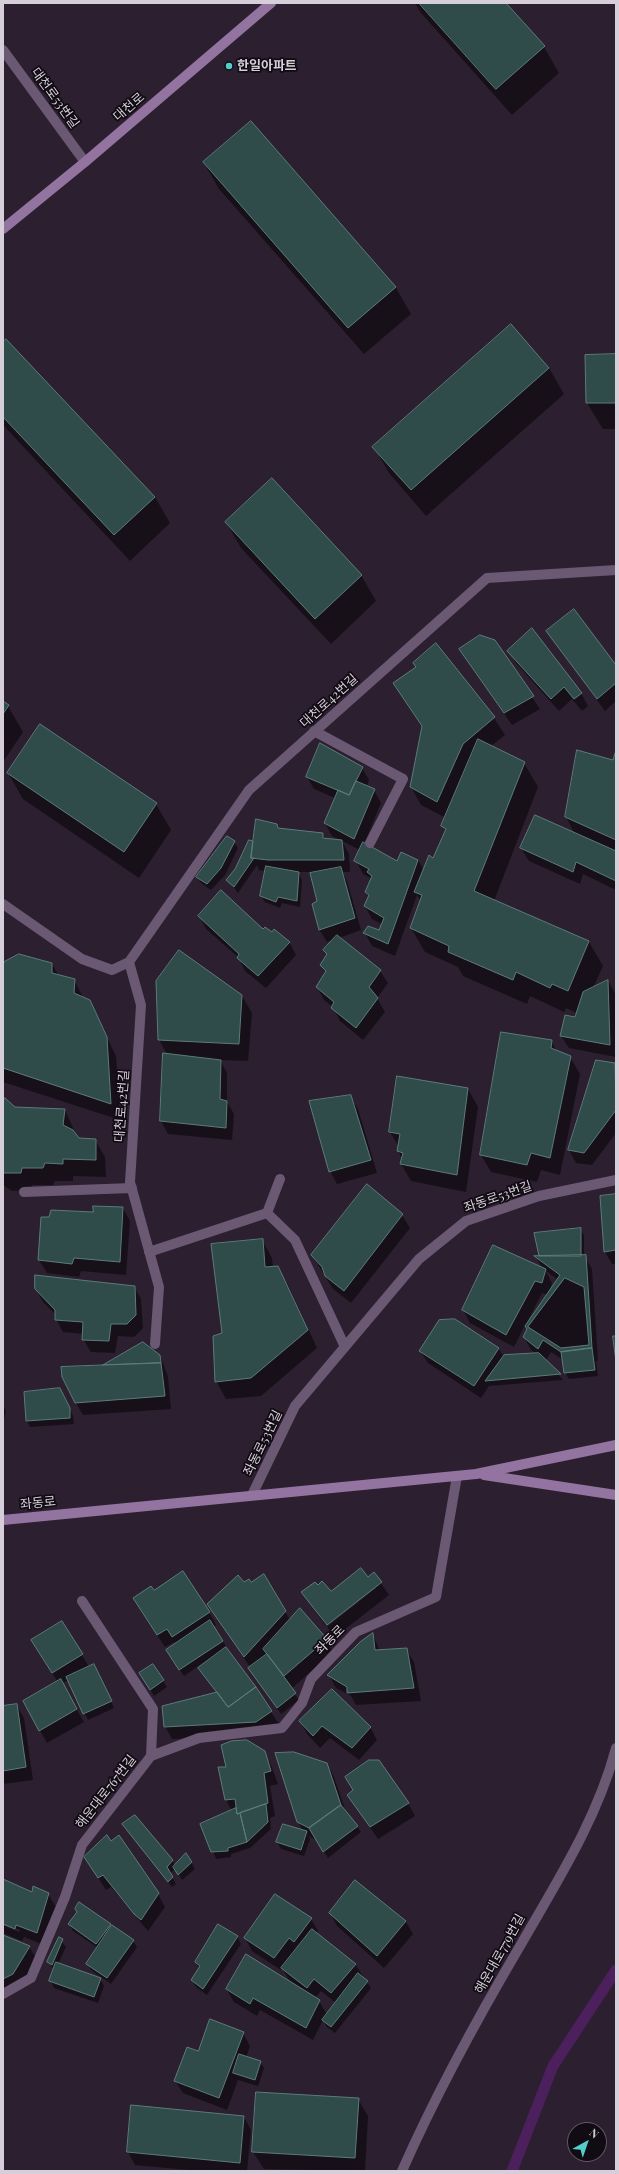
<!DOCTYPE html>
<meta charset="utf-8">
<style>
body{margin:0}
#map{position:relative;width:619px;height:2174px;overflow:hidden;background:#2b1f30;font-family:"Playfair Display",serif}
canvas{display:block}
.frame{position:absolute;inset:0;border:4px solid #d6ced9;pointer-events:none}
.north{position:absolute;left:567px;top:2122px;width:40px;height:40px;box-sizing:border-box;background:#110b13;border:1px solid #605962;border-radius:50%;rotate:40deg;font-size:11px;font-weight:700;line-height:16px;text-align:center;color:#d6ced9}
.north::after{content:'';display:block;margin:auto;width:14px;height:18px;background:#53cdc9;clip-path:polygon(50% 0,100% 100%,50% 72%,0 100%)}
</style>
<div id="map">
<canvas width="619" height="2174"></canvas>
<div class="frame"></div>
<div class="north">N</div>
</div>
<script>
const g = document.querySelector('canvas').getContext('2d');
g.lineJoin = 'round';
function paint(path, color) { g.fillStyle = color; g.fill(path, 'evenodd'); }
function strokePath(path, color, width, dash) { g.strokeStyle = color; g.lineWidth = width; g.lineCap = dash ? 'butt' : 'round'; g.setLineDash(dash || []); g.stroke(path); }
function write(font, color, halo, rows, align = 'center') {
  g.font = font + ' "Playfair Display","Noto Sans KR",serif'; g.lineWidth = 3.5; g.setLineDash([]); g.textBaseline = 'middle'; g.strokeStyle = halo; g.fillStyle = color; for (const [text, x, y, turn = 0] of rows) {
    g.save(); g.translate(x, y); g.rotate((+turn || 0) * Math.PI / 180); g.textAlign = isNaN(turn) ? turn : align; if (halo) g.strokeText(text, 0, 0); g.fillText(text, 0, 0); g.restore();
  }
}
paint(new Path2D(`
 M415,3H504L544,47L559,73L512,115L421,13Z
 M250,122L396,288L411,314L364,354L219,189L204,163Z
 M511,325L549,368L564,394L426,516L389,473L374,447Z
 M3,343L155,497L170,523L130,561L3,425Z
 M616,355V429H603L587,403L586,356Z
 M226,522L361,575L376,601L331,644L241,548Z
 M547,631L616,666V701L605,711Z
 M494,641L540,709L512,725L468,662Z
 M436,644L494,718L505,735L491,746L524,763L538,787L494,901L589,942L603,966L593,988L608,981L615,993L616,1057L569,1048L561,1036L576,1018L577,1013L566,1008L564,1012L530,996L527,1004L463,976L458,967L425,952L411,928L421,902L417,895L395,956L372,946L365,933L380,931L383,925L372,919L365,906L369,898L366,892L372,879L363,874L356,861L360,850L332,836L325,823L335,798L314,789L307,777L362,768L369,780L367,786L374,790L381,803L364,844L398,862L418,860L424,871L434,859L446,831L443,826L446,818L421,805L411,787L422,727L394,683L417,668Z
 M509,651L581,693L588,706L582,711L572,699L559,711L516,663Z
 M3,702L8,706L23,732L3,762Z
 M616,753V890L583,874L580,884L529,861L521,848L575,834L566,817L614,761Z
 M8,773L156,804L171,830L139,878L23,799Z
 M277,825L280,829L323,834L326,840L342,841L349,854L350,872H342L347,881L361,930L339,938L380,971L388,983L377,998L385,1012L363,1040L340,1021L333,1007L324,1000L317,987L326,973L321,965L328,955L324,950L335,939L327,942L319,929V901L311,872H298L302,880L300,907L282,903L280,908L265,902L261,896L266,871L259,870L257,865L238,893L228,880L236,870L252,842L254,844Z
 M234,842L238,848L225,875L211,890L201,883L197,877Z
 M199,916L263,931L289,942L296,955L266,988L245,971L238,957L206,929Z
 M52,964L59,976L74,980L84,999L89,1001L116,1056L120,1120L3,1082V968Z
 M242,996L252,1013L248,1061L220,1060L227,1073V1102L234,1114L232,1140L168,1134L161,1121L164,1054H167L159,1040Z
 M551,1041L557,1052L570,1057L580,1074L560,1175L541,1170L537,1182L491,1172L481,1155Z
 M614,1064L616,1067V1133L592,1165L576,1163L569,1150Z
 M397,1077L468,1089L478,1107L466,1192L411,1181L401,1164L402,1159L398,1151L399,1147L390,1132Z
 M350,1096L358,1109L377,1173L337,1184L330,1171Z
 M3,1104L15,1108L65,1110L78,1139L95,1140L105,1157L106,1177L73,1176V1181H55L53,1185H32L31,1190L12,1191L3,1185Z
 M616,1195V1264H612L605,1252Z
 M123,1208L130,1221L126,1275L81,1271L79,1277L47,1273L39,1260L42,1218L94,1213Z
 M402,1215L410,1228L351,1303L333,1289L312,1255Z
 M580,1229L584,1235V1256L592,1269L598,1361H596L598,1376L569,1379L565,1372L563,1360L551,1352L546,1360L563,1380L489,1386L481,1398L428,1363L420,1351L454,1320L499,1349L504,1358L537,1354L531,1350L524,1337L528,1330L525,1325L514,1347L470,1323L463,1310L543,1269L536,1257H548ZM545,1270L558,1280L550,1291L552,1283ZM542,1293L548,1295L527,1325L526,1324Z
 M262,1240L272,1258L273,1268L277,1267L288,1285L317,1348L261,1396L226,1399L216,1381L223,1334Z
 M134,1287L141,1299L143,1328L134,1337L118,1336L115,1353L91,1352L83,1339L84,1334L63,1332L56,1319V1315L43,1302L36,1289Z
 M143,1343L159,1356L163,1363L168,1377L171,1409L83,1415L76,1403L103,1366Z
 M64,1396L73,1416L74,1424L30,1427L27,1421Z
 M3,1406L6,1411L3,1424Z
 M374,1573L389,1595L335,1637L327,1627L376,1588L374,1587L325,1625L303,1593L318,1586L330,1592L368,1578Z
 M264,1575L290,1620L326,1640L333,1652L291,1689L299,1700L281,1714L253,1675L249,1668L250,1667L209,1605L243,1583H251Z
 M154,1591L209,1612L216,1625L213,1627L279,1724L263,1734L172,1739L165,1726L216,1693L200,1668L211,1660L210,1658L184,1676L171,1657L177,1644L175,1642L165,1647L141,1611Z
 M62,1622L89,1667L97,1671L114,1708L88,1720L68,1680L62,1684L84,1722L47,1743L24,1702L58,1682L39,1653Z
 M373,1635L380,1651L406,1649L414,1662L421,1701L356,1705L351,1696L336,1688L329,1675Z
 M153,1666L167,1687L154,1696L141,1674Z
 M16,1705L24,1718L33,1780L3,1784V1707Z
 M300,1721L370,1727L377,1740L359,1760L330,1738L320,1748L307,1734Z
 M264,1751L271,1765L278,1784L270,1786L275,1816L270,1818L271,1829L250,1848L231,1854V1857L216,1859L202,1824L232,1811L226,1800L219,1768H227Z
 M327,1764L334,1777L346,1812L361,1832L328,1858L317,1840L308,1836L310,1839L304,1856L281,1849L277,1842L283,1825L304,1832L298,1822Z
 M348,1796L408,1803L415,1816L378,1839Z
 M134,1816L176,1866L191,1862L195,1869L182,1880L175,1868L170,1874L176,1884L172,1887L123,1824Z
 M93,1870L158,1894L165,1907L148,1931L111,1887L106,1890Z
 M3,1880L32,1893L48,1894L56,1907L44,1945L24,1937L22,1941L3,1933V1925L19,1932L20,1930L3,1923Z
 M355,1882L406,1922L413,1934L384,1968L337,1926L330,1913Z
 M311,1919L318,1931L316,1934L355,1964L371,1988L335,2033L327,2027L323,2020L313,2040L260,2010L257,2016L234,2002L227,1990L291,1983L282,1968L281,1970L252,1951L245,1938ZM321,1991L336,2003L327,2015L319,2001L315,1998Z
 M69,1924L110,1925L133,1941L137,1947L111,1984L91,1970L87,1964L98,1948L73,1931Z
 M3,1936L29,1947L37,1959L20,1987L3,1995Z
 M237,1937L241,1944L207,1995L196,1987L192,1980L199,1968L196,1962Z
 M59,1938L66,1947L58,1964L100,1979L104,1986L98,2003L54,1988L51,1981L54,1970L48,1962Z
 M243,2033L250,2046L246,2058L260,2062L264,2068L258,2086L238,2080L227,2110L183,2093L175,2081L198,2052Z
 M358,2099L368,2116L365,2171L264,2169L253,2152Z
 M244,2117L251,2130L247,2171H199L135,2165L128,2152Z`), '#0007');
strokePath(new Path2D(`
 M512,2171L553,2066L616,1970`), '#4c205c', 11);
const building = new Path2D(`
 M419,3H506L545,46L496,89Z
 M251,121L396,287L348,328L203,162Z
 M511,324L549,368L411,490L372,447Z
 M6,339L155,497L114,535L3,417V342Z
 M616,354V403H586L585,355Z
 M272,478L362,575L315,619L225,522Z
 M574,609L616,665V683L597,699L546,631Z
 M532,628L582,693L574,699L564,687L551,699L507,651Z
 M480,635L495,640L534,696L504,713L459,649Z
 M436,643L495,717L463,744L437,802L410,787L422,726L393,683L416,667L413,663Z
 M3,701L9,705L3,714Z
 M40,724L157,803L124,852L7,773Z
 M478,739L525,762L474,891L589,941L568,991L552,984L550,988L516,972L513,980L448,952L449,946L410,928L422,895L414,892L429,855L433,858L446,829L441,826Z
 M320,743L363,767L349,795L306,777Z
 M577,750L613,760L616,750V840L565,817Z
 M356,781L375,789L354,839L324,823L338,790L349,795Z
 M535,815L616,851V881L576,862L573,872L520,848Z
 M256,819L277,824L278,828L323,833V838L342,840L344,860H268L251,858Z
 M227,836L235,841L221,868L207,884L196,877Z
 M249,840L253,841L251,858H254L234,887L226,880L235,869Z
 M363,842L397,861L401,852L418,860L388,944L363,933L368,926L379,930L384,918L364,906L369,895L365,892L372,876L367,872L369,869L354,861Z
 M266,866L299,872L297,901L278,897L276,902L260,896Z
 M341,867L355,918L319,930L312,904L317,901L310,873Z
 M221,890L263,929L265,927L272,932L274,929L290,942L258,976L237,958L239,954L198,916Z
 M337,935L381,970L369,987L378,998L356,1028L331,1008L334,1002L316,987L326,971L320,965L327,954L323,950Z
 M179,950L242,995L239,1044L158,1040L156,981Z
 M19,954L52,963V973L75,979L74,993L90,1000L107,1037L111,1104L3,1068V965L4,962Z
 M608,980L610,1045L560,1036L565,1015L575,1017L583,992Z
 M501,1032L552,1040L551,1048L571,1056L550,1158L531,1153L527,1165L480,1155Z
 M163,1053L221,1060L220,1099L227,1101L226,1128L160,1121Z
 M596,1060L615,1063L616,1110L584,1153L568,1150Z
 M397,1076L468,1088L457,1175L400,1164L403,1153L397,1151L400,1134L389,1132Z
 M351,1095L371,1160L329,1172L309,1101Z
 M5,1098L15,1107L65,1109L63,1125L73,1130L79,1138L96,1139V1160L63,1159V1164L45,1163L43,1168H22L21,1173H3V1101Z
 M367,1184L403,1214L344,1291L325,1276L322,1267L311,1255Z
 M616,1194V1250L604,1252L600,1196Z
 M93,1206L123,1207L120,1262L74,1258L72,1264L38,1260L41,1217H49L51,1210L93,1212Z
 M581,1228V1256H539L534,1233Z
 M263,1239L265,1267L278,1266L308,1330L251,1378L215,1382L213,1336L222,1333L211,1244Z
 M493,1245L546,1269L542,1283L535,1281L506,1335L462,1310Z
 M586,1255L592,1348L561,1352L543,1340L538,1349L523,1337L527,1329L525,1326L560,1275L534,1256Z
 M35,1275L135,1286L136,1315L127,1324H111L109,1341L82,1340L83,1322L55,1320V1310L35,1289Z
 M565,1278L584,1287L589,1345L561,1348L528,1327Z
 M455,1319L499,1348L474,1386L419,1351L439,1320Z
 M613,1336H616V1361Z
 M143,1342L160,1355L161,1363L103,1365Z
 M592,1348L595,1370L564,1373L561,1352Z
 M539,1353L561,1374L485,1381L504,1355Z
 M161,1363L165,1396L75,1403L62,1377L61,1367Z
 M60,1388L70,1408V1418L26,1421L24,1392Z
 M361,1568L368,1577L374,1572L382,1582L327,1625L301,1592L315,1582L318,1585L322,1581L331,1591Z
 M183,1571L210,1612L172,1637L167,1629L157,1635L133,1598L151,1586L154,1590Z
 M264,1574L286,1611L244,1657L207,1604L238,1575L244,1582L249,1579L251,1582Z
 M300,1608L327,1639L284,1676L263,1649Z
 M210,1620L223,1641L179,1670L166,1650Z
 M62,1621L83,1654L52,1673L31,1640Z
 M373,1633L375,1650L407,1648L414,1688L347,1693V1687L327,1675L360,1642Z
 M226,1647L256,1687L228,1707L198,1668Z
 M267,1654L296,1693L277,1708L248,1668Z
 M94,1664L112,1701L83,1714L66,1677Z
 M153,1664L164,1680L150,1690L139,1673Z
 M61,1679L77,1709L39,1731L23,1701Z
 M256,1687L272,1711L256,1722L164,1727L162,1706L217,1692L228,1707Z
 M332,1689L371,1727L352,1748L322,1726L313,1736L299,1721Z
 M17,1704L26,1767L3,1771V1706Z
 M247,1740L265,1751L271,1771L264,1773L268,1803L237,1814L235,1799L225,1800L218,1767H226L221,1745L231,1741Z
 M294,1752L327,1763L341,1805L309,1828L297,1822L275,1753Z
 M369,1760H379L409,1803L370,1827L347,1795L353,1790L345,1777Z
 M266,1804L268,1822L247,1842L240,1813Z
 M341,1805L358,1826L323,1852L309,1828Z
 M236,1808L237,1814L240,1813L247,1842L228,1848V1851L211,1852L200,1824Z
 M135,1815L173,1860L167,1867L173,1877L168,1882L122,1824Z
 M283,1824L307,1831L301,1850L276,1842Z
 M107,1835L111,1841L119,1835L159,1893L141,1920L134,1914L103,1875L98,1878L84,1857Z
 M186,1853L192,1862L178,1875L173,1867Z
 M3,1879L32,1892L33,1886L49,1893L37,1933L16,1925L15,1929L3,1924Z
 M355,1880L406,1921L377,1956L329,1913Z
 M275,1894L312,1918L294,1942L289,1938L274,1958L244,1938Z
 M79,1902L111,1924L96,1944L68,1924L77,1912L75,1909Z
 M218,1924L238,1936L203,1989L191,1980L200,1966L195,1962Z
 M112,1925L134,1940L107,1978L86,1964Z
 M312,1929L356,1964L331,1993L314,1979L307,1988L281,1968Z
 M3,1935L30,1946L13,1974L3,1979Z
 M59,1937L63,1939L52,1965L47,1962Z
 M246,1954L320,2000L306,2028L253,1998L250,2004L226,1989Z
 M56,1962L101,1978L94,1997L49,1981Z
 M358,1973L368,1981L331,2027L322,2020Z
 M210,2019L244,2032L219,2098L174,2081L187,2047L198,2051Z
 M239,2054L261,2061L255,2080L233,2073Z
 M256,2092L359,2098L355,2158L252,2152Z
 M131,2105L244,2116L240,2163L127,2152Z`);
paint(building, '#2f4c4b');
strokePath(building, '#5c7b79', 1);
strokePath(new Path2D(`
 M314,731L403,779L370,843
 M151,1756L199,1738L282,1728L302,1703L311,1679L356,1632L436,1597L457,1476
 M3,1994L31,1978L65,1897L82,1845L151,1756L153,1709L82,1601`), '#6b5873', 10);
strokePath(new Path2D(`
 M3,50L85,162
 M3,904L82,959L112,970L129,962L249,790L487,578L616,570
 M129,962L141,1005L130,1182L159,1287L155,1344
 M280,1179L267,1213L295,1240L345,1347
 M24,1192L132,1188
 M149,1252L267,1213
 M252,1495L295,1406L419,1259L466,1221L539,1196L616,1180
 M402,2171C436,2094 477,2019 520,1946C556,1883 597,1820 616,1748`), '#6b5873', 10);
strokePath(new Path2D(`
 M3,229L85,162L271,3
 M484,1475L616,1495
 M3,1520L476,1474L616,1445`), '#9374a0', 10);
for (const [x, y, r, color] of [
 [229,66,4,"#53cdc9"]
]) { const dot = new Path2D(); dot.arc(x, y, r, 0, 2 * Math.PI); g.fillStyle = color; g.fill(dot); strokePath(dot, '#110b13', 1.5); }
write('bold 13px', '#d6ced9', '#110b13', [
 ["한일아파트",237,66]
], 'left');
write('13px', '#d6ced9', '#110b13', [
 ["대천로53번길",55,98,54],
 ["대천로",129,107,-41],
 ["대천로42번길",329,701,-42],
 ["대천로42번길",122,1106,-86],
 ["좌동로53번길",498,1197,-19],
 ["좌동로53번길",263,1443,-64],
 ["좌동로",38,1503,-6],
 ["좌동로",330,1640,-45],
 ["해운대로767번길",106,1792,-52],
 ["해운대로779번길",500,1954,-61]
]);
</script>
